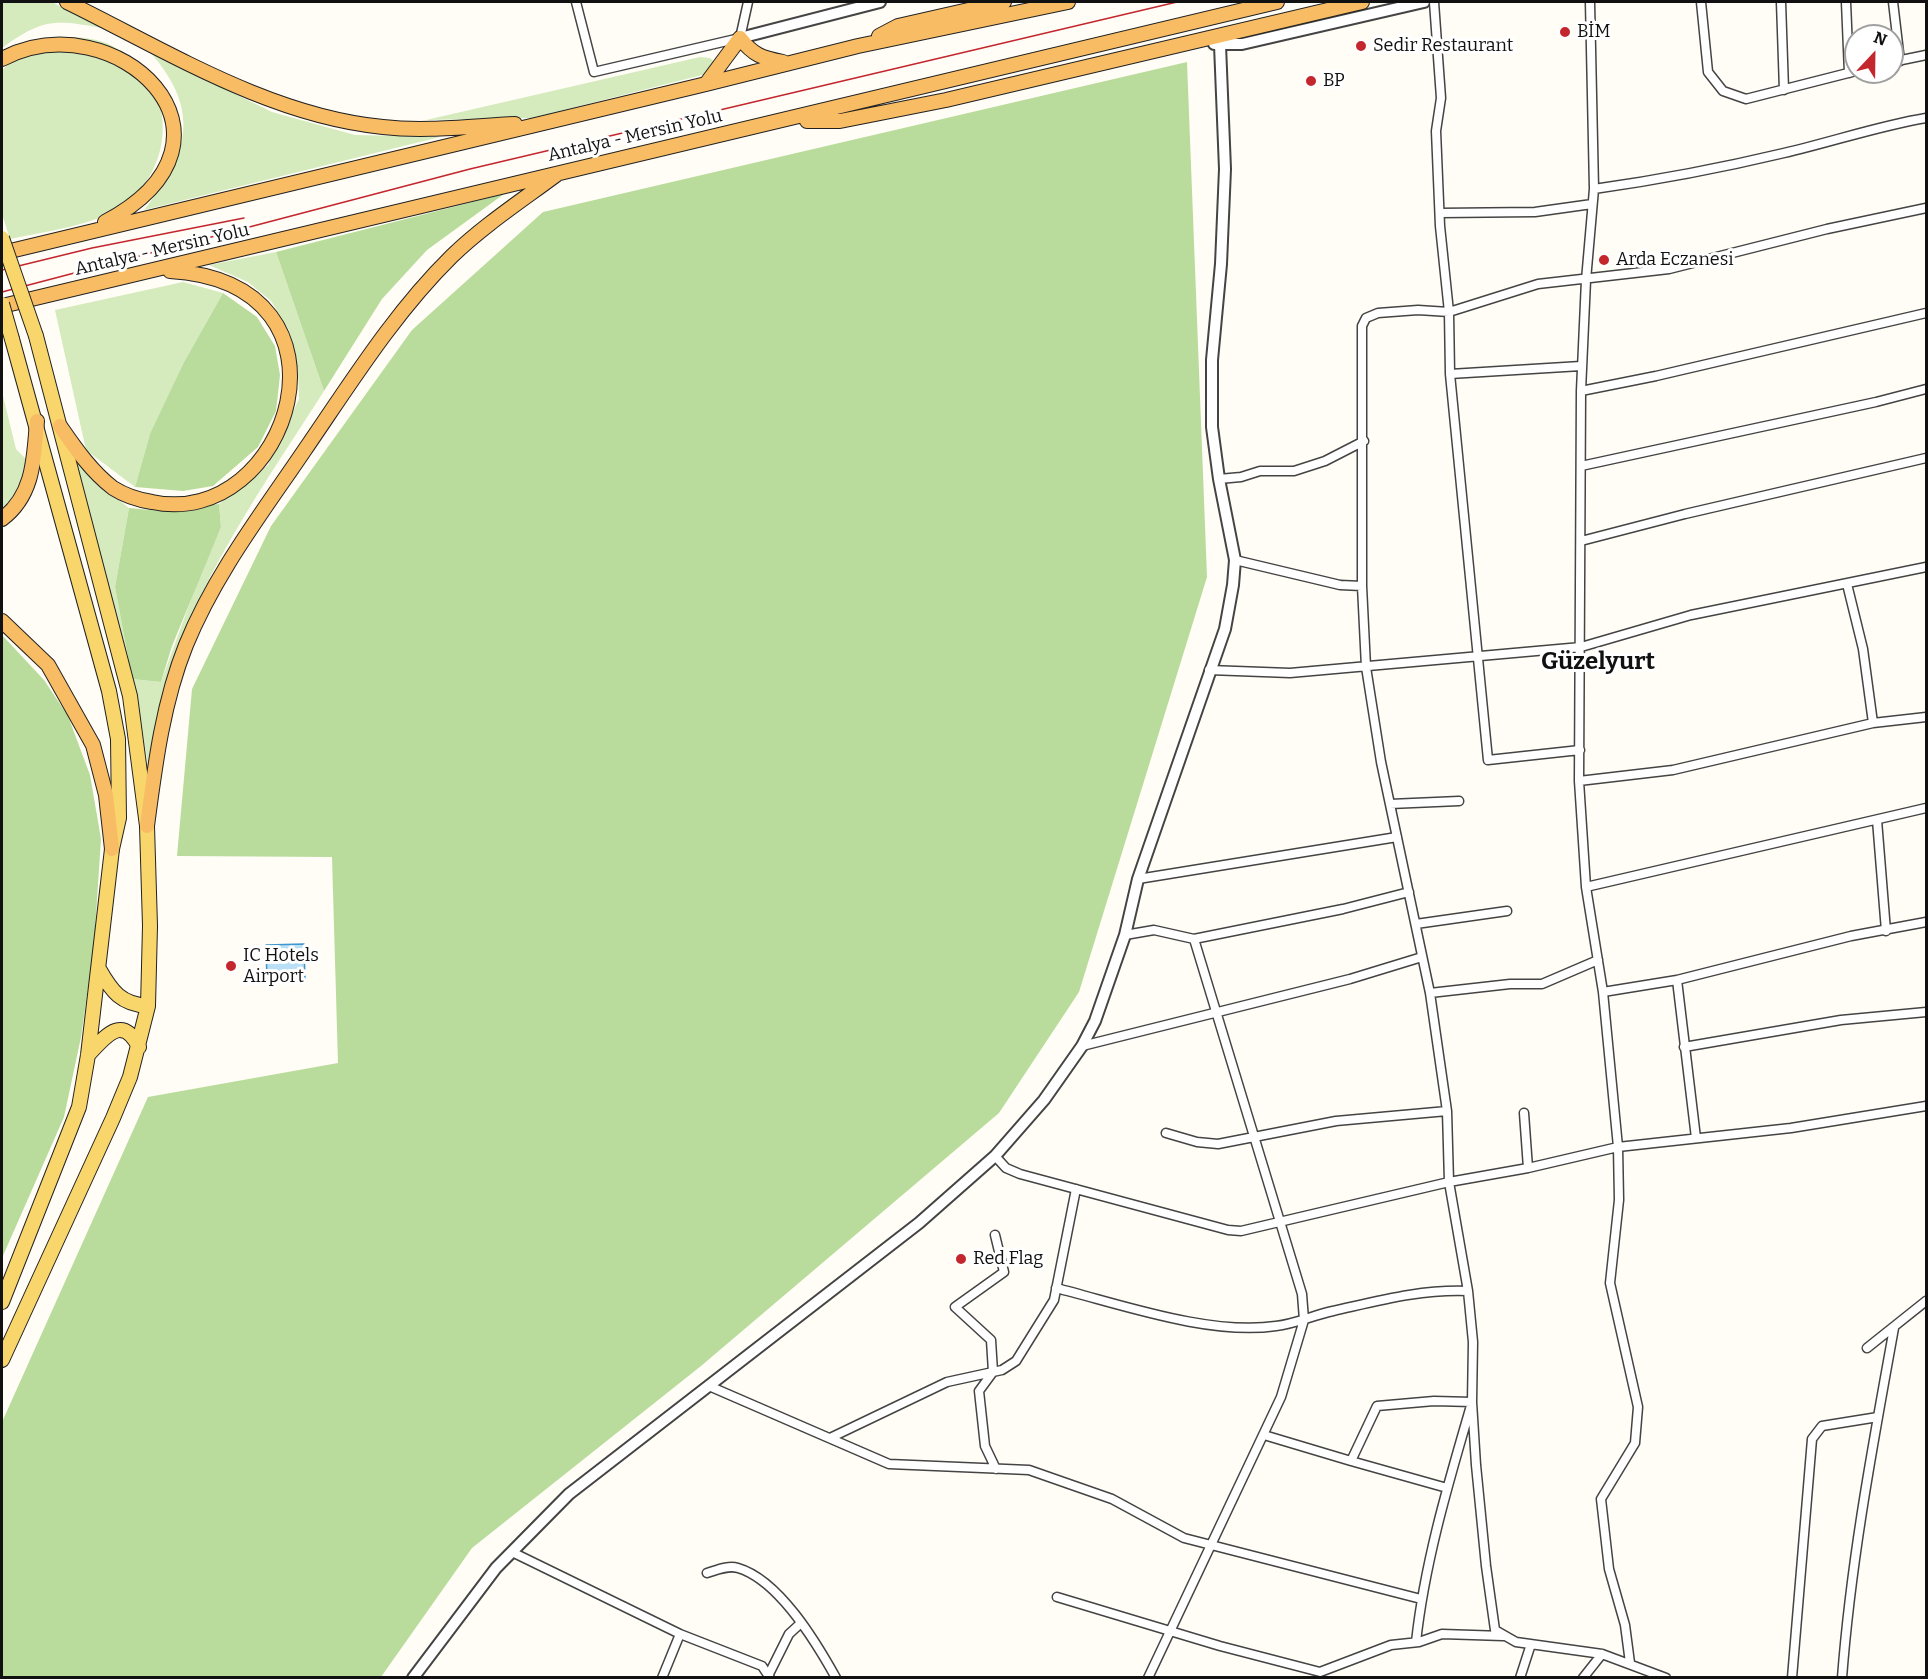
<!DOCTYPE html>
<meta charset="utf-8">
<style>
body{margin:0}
#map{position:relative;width:1928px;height:1679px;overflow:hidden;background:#fffdf5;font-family:Bitter,serif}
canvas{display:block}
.frame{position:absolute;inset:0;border:3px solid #111;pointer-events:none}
.north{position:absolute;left:1844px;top:24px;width:60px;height:60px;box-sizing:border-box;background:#fff;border:2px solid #a0a0a0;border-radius:50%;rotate:22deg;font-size:16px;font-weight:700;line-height:24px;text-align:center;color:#111}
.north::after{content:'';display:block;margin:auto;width:21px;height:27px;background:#c4262e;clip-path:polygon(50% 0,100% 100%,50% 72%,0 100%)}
</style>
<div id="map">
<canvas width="1928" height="1679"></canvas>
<div class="frame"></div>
<div class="north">N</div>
</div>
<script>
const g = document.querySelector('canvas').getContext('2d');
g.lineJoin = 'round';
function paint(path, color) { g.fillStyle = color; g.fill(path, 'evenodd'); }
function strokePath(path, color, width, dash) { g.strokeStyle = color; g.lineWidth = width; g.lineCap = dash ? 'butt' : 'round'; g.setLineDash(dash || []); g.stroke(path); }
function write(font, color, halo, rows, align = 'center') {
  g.font = font + ' Bitter,serif'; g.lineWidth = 6; g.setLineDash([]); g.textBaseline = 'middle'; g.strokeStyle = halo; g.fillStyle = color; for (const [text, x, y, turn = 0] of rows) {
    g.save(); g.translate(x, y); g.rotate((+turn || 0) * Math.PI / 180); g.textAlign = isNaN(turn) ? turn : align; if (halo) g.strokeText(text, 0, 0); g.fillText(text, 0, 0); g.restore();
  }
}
paint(new Path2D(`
 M2,2H52L102,28C54,19 42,19 2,48Z
 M58,37C78,37 99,37 116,48C176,83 178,164 124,205C98,225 42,232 10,239L2,214V70L30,46Z
 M151,53L272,112L355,135L440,137L144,210C189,155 201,111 151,53Z
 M700,57L710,58L715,62L706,74L532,118L426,120Z
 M276,252L324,391C269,477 208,563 173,662C162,694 156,730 148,764L132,679L75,459L92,478L129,508L115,587L132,679L161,682L200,575L221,527L219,504L268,465L299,399L298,370L289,330L271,301L248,282L209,265Z
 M183,282L223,293L184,362L149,438L135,487L86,450L55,310Z
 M2,392L16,449L26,459C22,480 18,495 2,508Z`), '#d5ebbd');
paint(new Path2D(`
 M1187,62L1207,577L1079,992L999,1113L701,1366L472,1548L381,1677H2V1422L148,1097L338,1063L332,857L177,856L192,689L271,526L412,330L543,212Z
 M504,194L427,250L382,299L324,391L276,252Z
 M223,293L257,317L275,346L280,375L276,411L258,447L213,486L183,491L135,487L150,434L184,362Z
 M219,504L221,527L172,646L161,682L132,679L115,587L129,508L161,511Z
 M2,635L44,680L68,716L90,775L101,839L94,945L81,1037L64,1117L2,1258Z`), '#b9dc9c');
const water = new Path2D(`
 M304,944L305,981L267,982L266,945Z`);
paint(water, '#b9e0f7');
strokePath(water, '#3f96cf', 1.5);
const minor = new Path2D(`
 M576,2L594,72L740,38L748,2
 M1434,2L1441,98L1436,131L1440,226L1449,312L1450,374L1488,760L1580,750
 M1590,2L1594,189L1586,280L1581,391L1579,781L1586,887L1603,992L1618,1147L1619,1200L1610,1283L1638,1407L1635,1443L1601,1499L1609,1569L1625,1625L1630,1663
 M1701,2L1708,72L1723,91L1746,99L1856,71
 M1781,2L1784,90
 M1846,2L1849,73
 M1893,2L1900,61
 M1892,62L1926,55
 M1594,189C1658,180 1721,168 1784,153C1832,142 1878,126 1926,118
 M1440,213L1535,212L1592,204
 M1450,374L1581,366
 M1581,391L1656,376L1926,313
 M1581,466L1876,402L1926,389
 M1219,479L1241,477L1260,471H1294L1325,461L1364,441
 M1581,541L1685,514L1926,458
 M1235,560L1340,585L1362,586
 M1847,584L1863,649L1873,723
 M1209,670L1290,673L1581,647L1691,615L1926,567
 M1579,781L1673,770L1873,723L1926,717
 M1390,804L1459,801
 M1877,820L1886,931
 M1138,879L1397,837
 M1586,887L1926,808
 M1416,924L1507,911
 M1125,935L1154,930L1194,939L1343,909L1409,892
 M1677,980L1696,1138
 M1603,992L1677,980L1851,936L1926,922
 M1430,993L1510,984H1542L1598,960
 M1082,1046L1350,979L1422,957
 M1684,1047L1841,1020L1926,1012
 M1524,1113L1528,1168
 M1166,1133L1197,1142L1218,1144L1336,1121L1447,1111
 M995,1156L1006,1168L1020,1174L1228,1230L1241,1231L1449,1182L1528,1168L1618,1147L1791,1128L1926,1106
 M995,1235L1004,1272L955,1307L991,1340L993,1372L979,1391L985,1446L996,1469
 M1056,1288C1120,1304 1210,1336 1276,1326C1295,1324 1314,1315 1333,1311C1378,1301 1421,1289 1468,1291
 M1867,1348L1926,1301
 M709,1386L889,1464L1029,1470L1112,1499L1184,1538L1421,1599
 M1264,1435L1351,1461L1377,1406L1434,1401L1472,1402C1449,1481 1425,1560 1416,1642
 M830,1438L947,1382L1002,1370L1016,1361L1054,1300L1076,1189
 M1351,1461L1447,1488
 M512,1552L680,1634L762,1666L770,1678
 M707,1573C717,1570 728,1565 738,1568C779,1580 816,1642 836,1678
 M1057,1597L1220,1646L1320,1672L1391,1645L1419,1642L1442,1634L1503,1636
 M769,1674L789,1634L801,1623
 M662,1678L680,1634
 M1148,1678L1281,1397L1304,1320L1302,1294L1194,939
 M1520,1678L1531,1644
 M1583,1678L1602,1654
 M1666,1678L1602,1654L1516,1642L1495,1630L1486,1566L1476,1465L1472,1402L1473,1342L1468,1291L1449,1182L1447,1111L1430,993L1381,762L1366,667L1362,586V326L1366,318L1378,313L1418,310L1449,312L1538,284L1669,269L1827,229L1926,208
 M1792,1678L1812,1439L1822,1426L1878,1417
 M1842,1678C1851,1560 1873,1444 1894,1328`);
const tertiary = new Path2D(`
 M740,38L880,2
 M1214,44H1242L1424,2
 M413,1678L496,1568L569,1494L919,1223L995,1156L1044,1100L1082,1046L1095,1021L1125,935L1138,879L1225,629L1233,585L1235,560L1219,479L1212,427V360L1221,264L1225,169L1220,45`);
const primary = new Path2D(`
 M99,969C112,992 121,1004 148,1006
 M88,1055C106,1036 122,1014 139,1047
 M2,1302L79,1107L88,1055L112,849L119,818L118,739L109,691L12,339
 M2,1360L113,1118L130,1077L148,1006L150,926L147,826L130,696L36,336`);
const trunk = new Path2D(`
 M67,2C167,51 270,116 383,127C426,132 471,126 515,124
 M879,36L898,26L1004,2
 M2,59C115,0 263,138 105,222
 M706,84L740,38C753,55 762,58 783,62
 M807,121H840L946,100L1362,2
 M2,253L706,84L858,46L1068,2
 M2,306L1277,2
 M60,426C76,449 91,471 113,488C124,495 139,500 152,502C289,531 370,283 170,271
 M2,519C34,495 34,458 37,421
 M2,621L48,665L93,745L106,795L112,849
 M147,826C155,765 163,702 186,645C215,574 262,513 304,451C350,384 394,313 452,256C483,226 521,201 556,175`);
strokePath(minor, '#444', 11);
strokePath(tertiary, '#444', 14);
strokePath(primary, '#222', 16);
strokePath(trunk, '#222', 16);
strokePath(minor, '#fff', 8);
strokePath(tertiary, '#fff', 10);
strokePath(primary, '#f9d66b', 14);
strokePath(trunk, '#f7bc64', 14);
strokePath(new Path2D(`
 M2,270L92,248L244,218
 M2,292L470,169L1177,2`), '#c4262e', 1.5);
const primaryBridge = new Path2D(`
 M2,238L36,336
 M2,304L12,339`);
strokePath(primaryBridge, '#222', 16, []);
strokePath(primaryBridge, '#f9d66b', 14);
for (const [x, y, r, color] of [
 [1565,32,6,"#c4262e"],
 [1361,46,6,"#c4262e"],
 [1311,81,6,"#c4262e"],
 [1604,260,6,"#c4262e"],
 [231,966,6,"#c4262e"],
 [961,1259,6,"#c4262e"]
]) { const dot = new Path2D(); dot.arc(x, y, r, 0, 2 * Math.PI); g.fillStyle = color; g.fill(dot); strokePath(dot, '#fff', 2); }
write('18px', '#111', '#fff', [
 ["BİM",1577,32],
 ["Sedir Restaurant",1373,46],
 ["BP",1323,81],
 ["Arda Eczanesi",1616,260],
 ["IC Hotels",243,956],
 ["Airport",243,977],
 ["Red Flag",973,1259]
], 'left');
write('18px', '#111', '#fff', [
 ["Antalya - Mersin Yolu",635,136,-13],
 ["Antalya - Mersin Yolu",162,250,-13]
]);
write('bold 24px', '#111', '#fff', [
 ["Güzelyurt",1598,662]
]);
</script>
